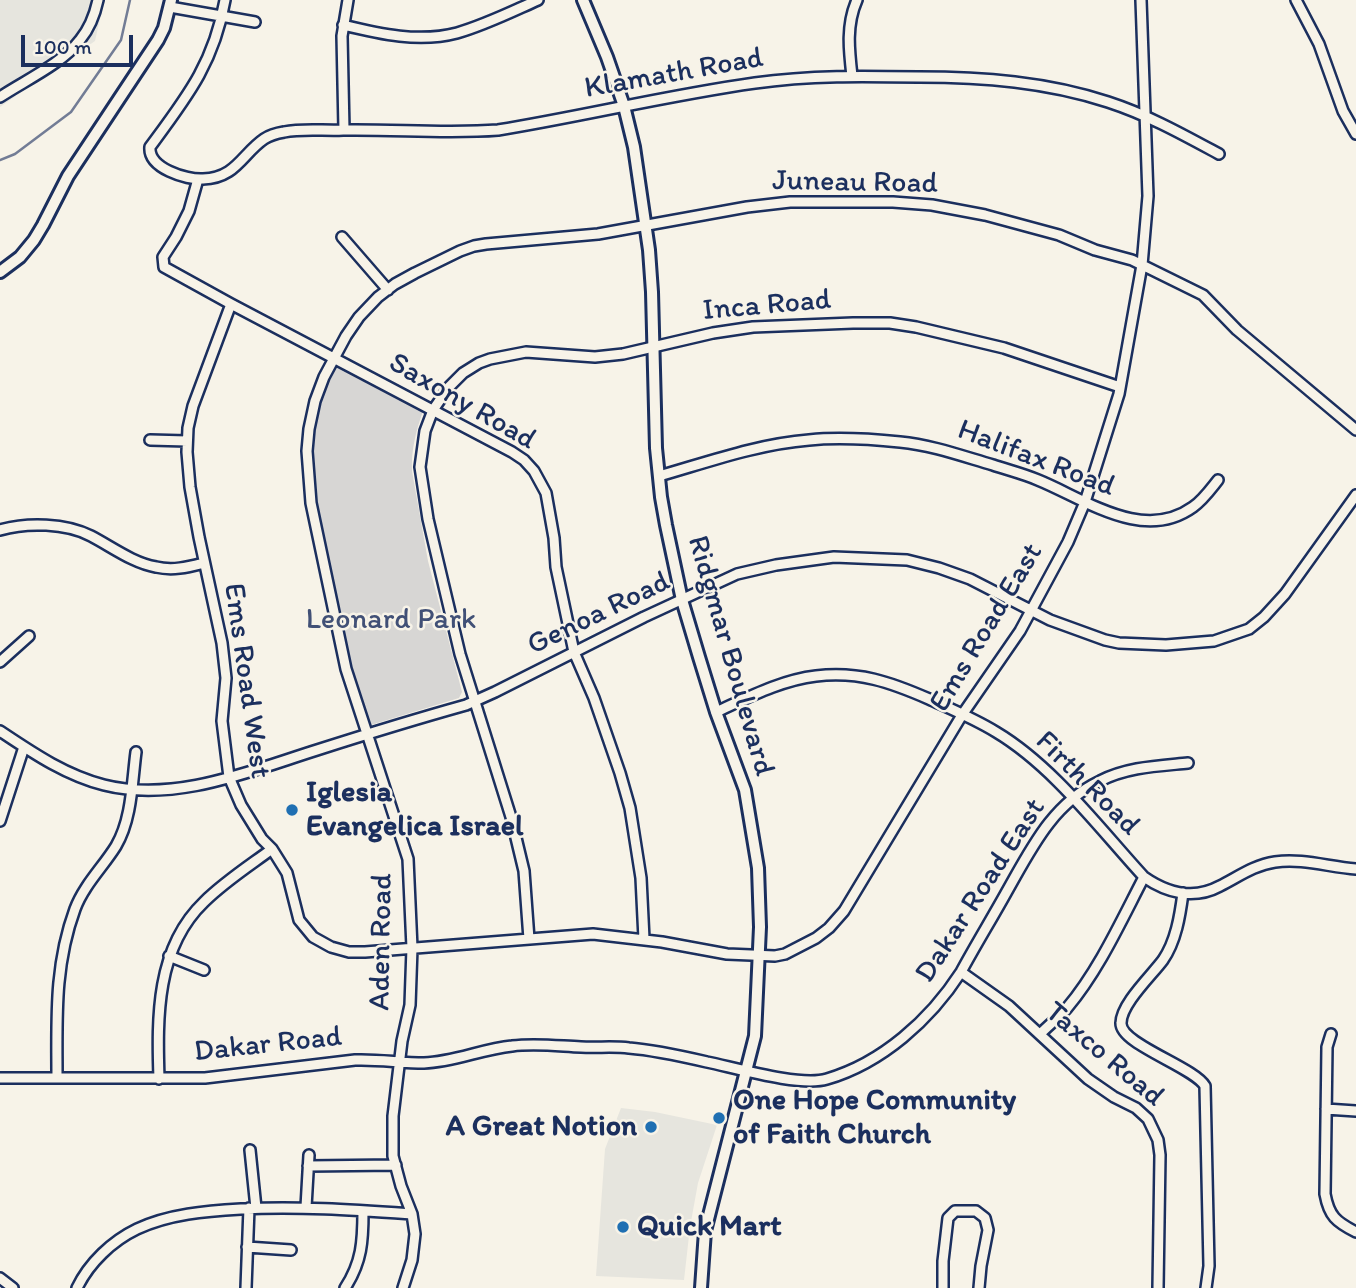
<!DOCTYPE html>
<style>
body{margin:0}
#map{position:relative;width:1356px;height:1288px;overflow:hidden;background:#f7f3e8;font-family:Itim,sans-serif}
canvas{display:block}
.scale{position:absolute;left:21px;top:35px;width:112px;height:32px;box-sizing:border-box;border:4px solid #1b2f5e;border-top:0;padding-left:9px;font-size:21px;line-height:24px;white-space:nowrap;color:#1b2f5e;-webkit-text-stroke:5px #f7f3e8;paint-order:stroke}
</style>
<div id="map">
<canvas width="1356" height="1288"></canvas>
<div class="scale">100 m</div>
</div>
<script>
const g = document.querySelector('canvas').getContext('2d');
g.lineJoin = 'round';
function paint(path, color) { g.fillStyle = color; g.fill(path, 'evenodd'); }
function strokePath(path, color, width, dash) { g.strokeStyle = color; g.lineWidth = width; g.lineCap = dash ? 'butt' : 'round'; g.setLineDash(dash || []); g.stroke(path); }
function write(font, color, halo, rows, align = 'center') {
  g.font = font + ' Itim,sans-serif'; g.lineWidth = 5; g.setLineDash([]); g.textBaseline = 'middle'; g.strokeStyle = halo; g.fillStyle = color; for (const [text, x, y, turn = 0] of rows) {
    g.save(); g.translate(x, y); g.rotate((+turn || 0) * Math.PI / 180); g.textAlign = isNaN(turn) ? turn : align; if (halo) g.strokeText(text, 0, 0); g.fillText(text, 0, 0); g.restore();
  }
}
paint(new Path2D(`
 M0,0H104V1L95,41L0,107Z
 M621,1108L655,1112L717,1125L698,1183L690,1227L684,1280L596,1276L605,1149Z`), '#e6e5de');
paint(new Path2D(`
 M335,366L423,411C416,431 411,450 412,471L428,561L462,692L459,698L371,725L366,722L340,624L315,503L312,449L316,420L325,389Z`), '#d7d6d4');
strokePath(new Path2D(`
 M0,160L15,154L71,112L121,40L130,0`), '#727c95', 2.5);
const minor = new Path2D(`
 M225,0C214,63 187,97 150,147C148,168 186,180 203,179C236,178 242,154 264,139C270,135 278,133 284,132C303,128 324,131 343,130C395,129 447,134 498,130C584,116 669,95 755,83C810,75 864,76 919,77C983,77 1047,82 1108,102C1148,115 1182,134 1219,154
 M1296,0L1319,44L1343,111L1356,134
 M170,7L255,22
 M343,25C380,34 419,43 457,33C485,25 511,12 538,0
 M852,76C849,50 846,25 857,0
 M0,97C24,81 63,63 80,40C89,29 95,14 98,0
 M344,130L342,36L348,0
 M198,179L189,211L176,237L163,257L164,267L231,304L512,452L524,460L534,471L546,493L554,538L556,567L574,652L594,698L620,773L630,808L641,878L644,939
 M342,237L388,290
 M231,304L193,406L188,428L187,452L190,487L199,537L222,643L226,678L222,721L229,777L241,805L262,839L272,849L287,873L299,920L313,937L331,947L349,952H365L593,934L662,942L727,954L775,956L785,954L816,938L829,928L844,911L962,715L1020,631L1068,542L1085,502L1119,394L1142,265L1148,196L1141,0
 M150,440L187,441
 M659,476C708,462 758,444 809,440C839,437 870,439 900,442C932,445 962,456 993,465C1008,470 1024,474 1038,480C1085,499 1143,543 1193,507C1203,500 1210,490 1218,480
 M0,530C27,522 66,523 91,536C112,547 133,563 156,567C173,571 188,567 204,563
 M0,662L29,636
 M716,712C747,698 781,680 816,676C859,671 890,682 929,699C951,709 975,719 996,732C1053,766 1099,828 1144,877C1167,893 1194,900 1220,886C1238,877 1254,865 1275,862C1302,858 1329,867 1356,869
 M0,731C33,753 65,775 104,785C175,803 250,771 317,750C367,734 416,719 466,705L495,692L644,617L737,574L776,565L834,557L907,560L939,568L970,579L1050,620L1105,640L1119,643L1166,645L1214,641L1249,629L1264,617L1285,594L1356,495
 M0,821L24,747
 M1183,893C1180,916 1176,941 1163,960C1152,975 1121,1004 1121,1023C1120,1044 1194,1067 1205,1086L1209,1266L1206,1288
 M529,939L524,871L511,817L460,654L428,519L420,467L425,431L433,410L449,387L463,373L479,363L490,359L526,352L595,357L623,354L713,333L753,327L853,323H890L916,327L1004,348L1120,387
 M169,956L204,970
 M961,972L1009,1006L1088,1079L1114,1097L1136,1108L1148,1119L1158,1140L1160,1155L1158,1288
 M1040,1034C1049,1025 1059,1017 1067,1008C1099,970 1121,921 1144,877
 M1331,1034L1327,1047L1325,1194C1329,1216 1336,1222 1356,1232
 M0,1078H205L355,1060C378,1059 401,1063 424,1063C454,1062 482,1049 512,1046C535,1043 558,1046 581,1047C597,1048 613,1046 629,1048C655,1050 681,1056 707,1062C736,1068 800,1087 827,1079C882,1063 930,1020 961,972C975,946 991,920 1006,893C1031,849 1052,804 1100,781C1127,767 1158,766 1188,763
 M57,1078C57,1019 54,966 75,909C84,885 103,867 116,846C132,819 132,782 136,752
 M159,1079C157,1017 156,948 204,902C224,882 249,866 272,849
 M1326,1109L1356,1111
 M250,1150L256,1208
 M308,1166L396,1165
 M306,1207L309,1155
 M247,1247L291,1250
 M0,1278L13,1288
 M77,1288C89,1263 112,1241 137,1229C169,1214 206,1211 241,1209C298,1206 354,1210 412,1214
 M246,1288L249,1208
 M345,1288C362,1262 363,1241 363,1211
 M403,1288L412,1260L415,1234L412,1214L401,1186L393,1156V1116L402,1041L410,1005L412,948L408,859L346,669L311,503L307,451L309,429L315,401L324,377L346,336L359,317L378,297L395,284L415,273L460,251L474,246L486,244L598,234L747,207L790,202H893L932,205L985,215L1059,235L1095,250L1132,260L1203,295L1237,330L1356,430
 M943,1288V1261L948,1218L955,1211H976L985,1218L988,1230L981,1266L979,1288`);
const tertiary = new Path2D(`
 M583,0L607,57L624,106L634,147L649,250L652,292L656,448L661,497L666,525L682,600L699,657L716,712L745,790L758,868L760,927L755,1036L705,1231L701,1288
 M0,272L20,257L34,240L43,225L68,176L158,40L164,28L171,0`);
strokePath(minor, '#1b2f5e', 14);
strokePath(tertiary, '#1b2f5e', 16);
strokePath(minor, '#f7f3e8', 9);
strokePath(tertiary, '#f7f3e8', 10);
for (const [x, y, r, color] of [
 [292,810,7,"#1f6fb2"],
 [719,1118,7,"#1f6fb2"],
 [651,1127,7,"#1f6fb2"],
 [623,1227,7,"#1f6fb2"]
]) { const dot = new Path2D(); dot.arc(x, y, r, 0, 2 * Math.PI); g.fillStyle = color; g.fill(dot); strokePath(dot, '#f7f3e8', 2.5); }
write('30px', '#1b2f5e', '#f7f3e8', [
 ["Klamath Road",674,74,-10],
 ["Juneau Road",855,183,1],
 ["Inca Road",767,306,-5],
 ["Saxony Road",462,402,30],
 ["Halifax Road",1036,459,21],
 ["Genoa Road",599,614,-26],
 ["Ems Road East",987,628,-59],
 ["Ridgmar Boulevard",730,656,74],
 ["Ems Road West",246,681,82],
 ["Firth Road",1087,784,45],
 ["Dakar Road East",981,891,-57],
 ["Aden Road",382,942,-89],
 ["Dakar Road",268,1045,-6],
 ["Taxco Road",1104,1055,40]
]);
write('30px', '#415076', '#f7f3e8', [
 ["Leonard Park",391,620]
]);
write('bold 30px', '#1b2f5e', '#f7f3e8', [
 ["Iglesia",306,793],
 ["Evangelica Israel",306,827],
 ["One Hope Community",733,1101],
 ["of Faith Church",733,1135],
 ["A Great Notion",637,1127,"right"],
 ["Quick Mart",637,1227]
], 'left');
</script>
